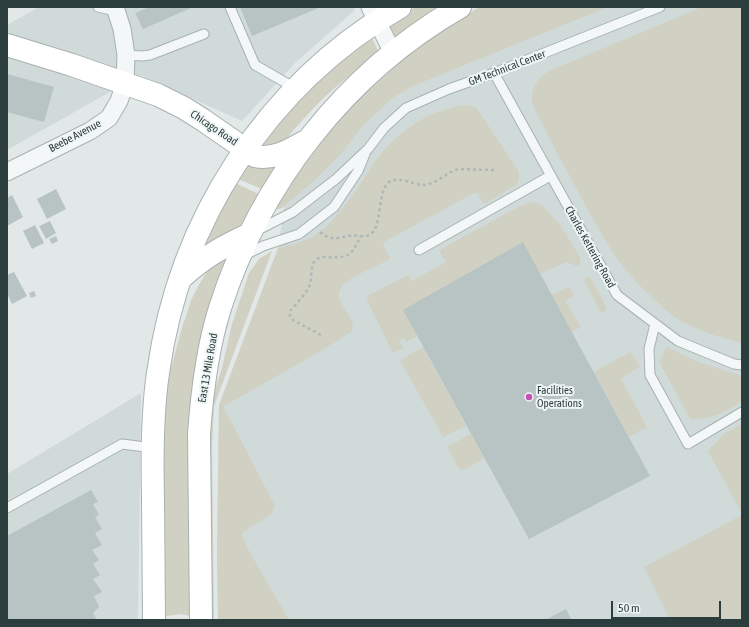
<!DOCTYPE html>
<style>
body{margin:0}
#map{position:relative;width:749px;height:627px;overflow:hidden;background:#e1e8e7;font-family:"Asap Condensed",sans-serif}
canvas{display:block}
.frame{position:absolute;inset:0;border:8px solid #2b3e3d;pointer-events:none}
.scale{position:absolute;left:611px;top:601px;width:110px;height:18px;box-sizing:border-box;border:2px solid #2b3e3d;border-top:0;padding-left:5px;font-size:12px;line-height:14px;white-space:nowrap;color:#2b3e3d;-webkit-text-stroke:3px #f0f6f5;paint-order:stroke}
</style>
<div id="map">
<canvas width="749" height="627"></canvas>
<div class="frame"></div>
<div class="scale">50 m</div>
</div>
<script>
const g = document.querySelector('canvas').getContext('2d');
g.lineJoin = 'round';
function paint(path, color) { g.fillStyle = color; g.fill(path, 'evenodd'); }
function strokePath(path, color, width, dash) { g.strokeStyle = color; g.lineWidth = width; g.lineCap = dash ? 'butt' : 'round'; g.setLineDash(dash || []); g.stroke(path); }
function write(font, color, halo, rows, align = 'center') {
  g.font = font + ' "Asap Condensed",sans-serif'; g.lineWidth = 4; g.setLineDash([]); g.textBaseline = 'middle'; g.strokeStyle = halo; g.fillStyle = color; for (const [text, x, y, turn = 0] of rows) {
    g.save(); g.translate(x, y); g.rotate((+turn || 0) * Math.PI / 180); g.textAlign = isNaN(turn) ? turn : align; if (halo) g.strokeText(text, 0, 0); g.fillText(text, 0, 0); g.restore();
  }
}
paint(new Path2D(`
 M39,7H353L355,10L295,63L242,121L140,75L7,150V25Z
 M491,7H742V620H218L217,554L219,405L278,249L285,201L321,143Z
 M141,393L138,620H7V474Z`), '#cfdad9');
paint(new Path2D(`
 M416,7H435L422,22L398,38L396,37L390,27L391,22Z
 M479,7H608L413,86L394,97L364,124L340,155L315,180L282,208L279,209H276L275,205L329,129L350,107L415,49Z
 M702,7H742V343C715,336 686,328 665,309C647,293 625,272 612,251C595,225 581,196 566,169C557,154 550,139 542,123C539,117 534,111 533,104C529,90 538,78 549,71Z
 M372,38L379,53V55C369,62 358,69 348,77C323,96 301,121 281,145L257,146L321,74Z
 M466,105L475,107L478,110L519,172V180L516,185L486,203H483L477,193H474L384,242L383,246L390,257V259C377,267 350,275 341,288C332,302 358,318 352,331L321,351L224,406V408L275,506L272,513L242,533V536L249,551L289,620H218L217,554L219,405L278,248C289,245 302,243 312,237C325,230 336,217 345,205C356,191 364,178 374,163C397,131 428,110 466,105Z
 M246,163L278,165L264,190L236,178Z
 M233,182L261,195L245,226L202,246Z
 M532,202L540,204L543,206L560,225L580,257V265L577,266L566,262L540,274L403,310L417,336L406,342L404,338L399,341L403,348L393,353L368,302L367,298L369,295L408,275L412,281L446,262L440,252L441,249L520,206Z
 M272,251L214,406L212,448L214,620H210L208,443L211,402L222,368L232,324L249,273L259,259Z
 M225,257L230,258L226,268L190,616L181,614L166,616L163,615L160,443L167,383L182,328L192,298L200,283L209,268Z
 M588,277L591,279L607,308L602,314L583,279Z
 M569,287L575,295L565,301L581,327L572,332L551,295Z
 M423,347L466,426L443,437L400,360Z
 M667,347L698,362L742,376V401C724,413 713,419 690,419L659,361Z
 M630,352L640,366L621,379L647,427L629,437L594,372Z
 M742,424V514L708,451L725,433Z
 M471,434L484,458L464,470H461L456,464L447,447Z
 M742,515V620H670L644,567Z`), '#d1d1c3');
paint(new Path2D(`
 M149,7H193L143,29L135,13Z
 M240,7H321L252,36Z
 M7,74L54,87L44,122L7,112Z
 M56,189L66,209L47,219L37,199Z
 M12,195L23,217L7,226V198Z
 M50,221L56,233L46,239L39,226Z
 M35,225L44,243L32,249L23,231Z
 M56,236L58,241L52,244L49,239Z
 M523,242L650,476L529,539L403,310Z
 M14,272L27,296L12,304L7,293V275Z
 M34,291L36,296L31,298L29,293Z
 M91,490L98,502L93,504L99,515L95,517L102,529L95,533L102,545L92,550L99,560L93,564L100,575L93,579L102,592L94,596L99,607L93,613L97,620H7V536Z
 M566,609L571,619L569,620H545Z`), '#b8c4c3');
const lane = new Path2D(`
 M98,7L116,11
 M230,7L255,65L295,88
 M126,55L142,56L150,55L204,34
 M494,73L617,295L678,341L734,364L742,365
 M256,231L293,212L336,179L368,149L384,128L406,108L449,89L494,73L660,7
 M419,250L550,176
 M245,255L263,246L299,234L334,207L358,171L365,154
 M655,324L649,349L650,375L688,444L742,412
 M7,508L122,444L153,448`);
const street = new Path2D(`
 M370,7L393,53
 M7,172L90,131L109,118L119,101L125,83L126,55L122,29L115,7`);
const secondary = new Path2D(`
 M7,45L72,65L158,95L184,108L203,120L255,156C273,160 288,151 304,142
 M181,278C204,257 222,247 250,234
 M154,620C154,579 153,538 153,497C152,456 152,414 158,373C179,221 266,85 400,7
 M201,620L199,434C202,392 207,349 220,308C260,183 345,73 460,7`);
strokePath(lane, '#a7b2b1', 11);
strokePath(street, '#a7b2b1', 19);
strokePath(secondary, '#a7b2b1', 24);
strokePath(new Path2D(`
 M320,232C329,240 336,239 348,236C357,234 363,238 369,235C383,230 376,193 389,182C398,176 413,184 422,185C437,185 445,172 459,169L494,170
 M321,335L293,320L290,316V311C296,304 308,292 310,284C312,277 310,265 316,260C319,257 322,257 325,257C348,258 350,258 361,236`), '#afb8b8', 2.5, [3, 3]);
strokePath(lane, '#f3f7f7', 9);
strokePath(street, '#f3f7f7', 17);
strokePath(secondary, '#fff', 22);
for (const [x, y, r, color] of [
 [529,397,4,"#c251b2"]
]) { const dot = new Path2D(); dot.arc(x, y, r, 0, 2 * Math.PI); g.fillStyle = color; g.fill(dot); strokePath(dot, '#f0f6f5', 1.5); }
write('11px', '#2b3e3d', '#f0f6f5', [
 ["GM Technical Center",507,68,-21],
 ["Chicago Road",214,128,34],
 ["Beebe Avenue",75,136,-28],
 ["Charles Kettering Road",590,247,61],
 ["East 13 Mile Road",208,368,-80]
]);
write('11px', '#2b3e3d', '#f0f6f5', [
 ["Facilities",537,391],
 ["Operations",537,404]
], 'left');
</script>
